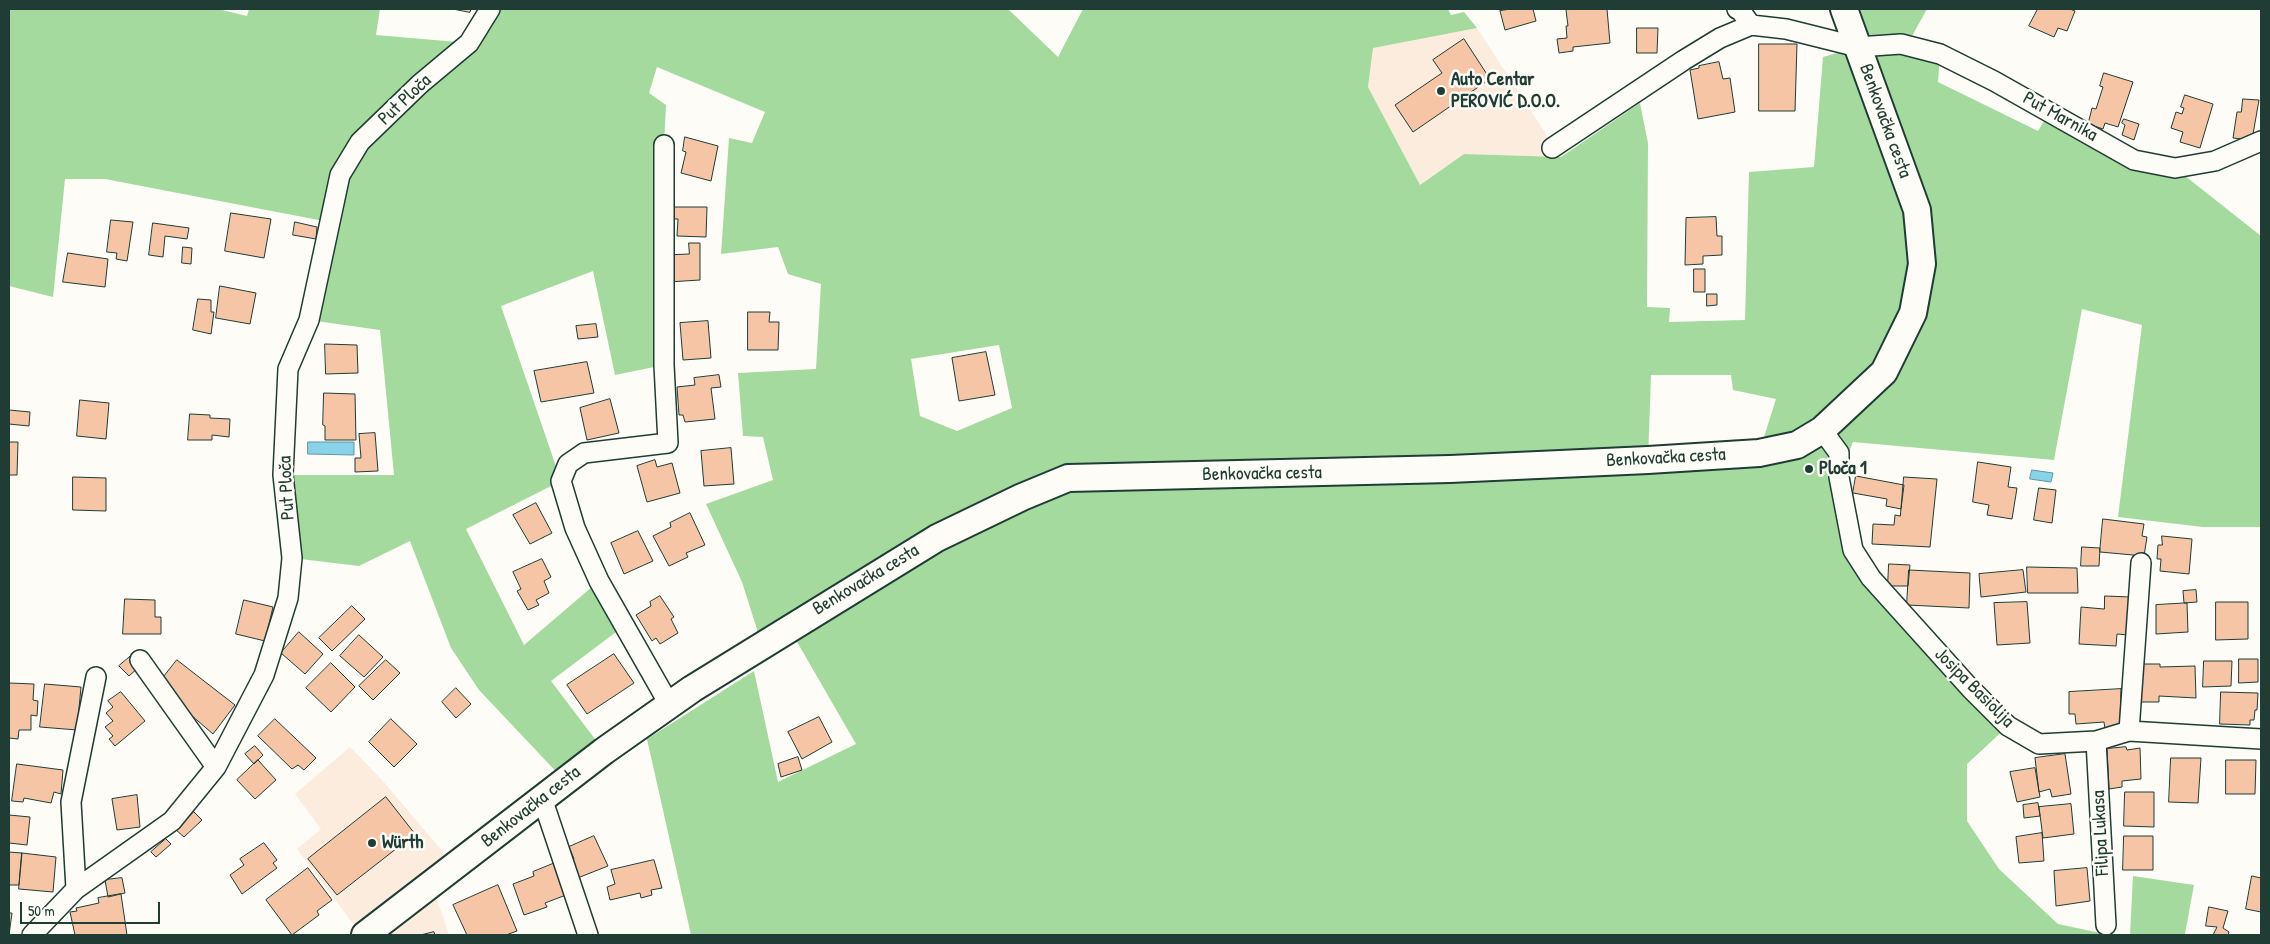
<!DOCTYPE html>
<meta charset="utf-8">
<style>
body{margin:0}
#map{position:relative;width:2270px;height:944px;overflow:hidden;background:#fdfcf7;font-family:"Patrick Hand",sans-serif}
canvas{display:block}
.frame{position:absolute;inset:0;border:10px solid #1f3d34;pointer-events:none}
.scale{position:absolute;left:20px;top:902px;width:140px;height:22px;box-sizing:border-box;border:2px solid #1f3d34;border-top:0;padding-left:6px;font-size:15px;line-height:18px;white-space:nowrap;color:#1f3d34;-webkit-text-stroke:4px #fdfcf7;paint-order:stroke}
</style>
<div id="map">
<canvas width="2270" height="944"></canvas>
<div class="frame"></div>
<div class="scale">50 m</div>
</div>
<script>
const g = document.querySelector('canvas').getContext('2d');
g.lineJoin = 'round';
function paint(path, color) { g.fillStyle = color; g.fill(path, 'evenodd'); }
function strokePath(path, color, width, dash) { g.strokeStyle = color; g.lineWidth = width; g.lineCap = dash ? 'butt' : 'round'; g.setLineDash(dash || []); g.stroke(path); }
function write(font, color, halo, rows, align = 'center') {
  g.font = font + ' "Patrick Hand",sans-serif'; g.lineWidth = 5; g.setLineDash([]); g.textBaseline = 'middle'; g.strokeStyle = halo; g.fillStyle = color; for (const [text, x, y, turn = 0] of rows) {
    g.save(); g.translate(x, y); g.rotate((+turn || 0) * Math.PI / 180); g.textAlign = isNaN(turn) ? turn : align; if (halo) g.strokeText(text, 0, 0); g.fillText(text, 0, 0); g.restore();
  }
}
paint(new Path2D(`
 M1477,28L1561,157L1464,154L1420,185L1368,87L1373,47Z
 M350,747L382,780L455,866L432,885L449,935H349L357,929L297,849L321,829L295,794Z`), '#fbecde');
paint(new Path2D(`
 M9,9H218L247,16L249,9H380L376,35L469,43L490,9H1008L1058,57L1083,9H1448L1451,15L1464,12L1477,28L1373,48L1368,87L1420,185L1464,154L1561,157L1640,103L1648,143L1647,307L1670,308L1669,322L1745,320L1749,172L1814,167L1823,57L1858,47L1844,9H1927L1907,45L1940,54L1938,82L2038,131L2050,111L2175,168L2261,236V527H2203L2118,517L2142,325L2082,309L2054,460L1853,442L1839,477L1853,550L2008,726L1967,764V821L1999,869L2058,924L2110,935H691L647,739L754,671L778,782L856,744L789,628L762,645L742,582L706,504L773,480L763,437L743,436L738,373L816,369L821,284L788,274L778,247L721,254L729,138L752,143L765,112L657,67L649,93L666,105L664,145V365L615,375L593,271L501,306L561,481L466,529L524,645L599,581L624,626L551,681L604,751L565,781L479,690L451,648L410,541L359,566L292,558L283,475H394L380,330L309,320L329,222L105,179H65L53,297L9,286ZM999,345L1012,408L957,431L920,416L911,359ZM1651,375H1731L1733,390L1776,399L1759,453L1648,460Z
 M2133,876L2194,885L2185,934L2187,935H2130Z`), '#a4da9d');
const water = new Path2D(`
 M308,442H354V455L308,454Z
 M2032,470L2053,473L2051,482L2030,479Z`);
paint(water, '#89d3ea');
strokePath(water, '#5f97a1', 1);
const building = new Path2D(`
 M453,9H471L470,12Z
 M1511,9H1533L1536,21L1505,30L1500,11Z
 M1607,9L1610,43L1573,47V51L1559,53L1557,39L1567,38L1566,26H1568L1566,10Z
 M2038,9H2070L2075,11L2067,31L2058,28L2054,37L2029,26Z
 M1637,28H1658L1657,53H1637Z
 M1464,39L1490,79L1413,132L1395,105L1442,73L1433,60Z
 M1759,44H1797L1795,111H1759Z
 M1719,62L1723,79L1730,78L1735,112L1698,119L1690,70L1699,68V66Z
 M2104,73L2133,82L2118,127L2105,123L2103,129L2088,124L2092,108L2096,109L2103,87L2100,86Z
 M2185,95L2213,104L2200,148L2180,142L2183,132L2171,128L2176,112L2182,114L2184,108L2181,107Z
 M2243,99L2259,100L2252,140L2233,138L2237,112H2241Z
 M2124,119L2139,124L2134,140L2122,135L2125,125L2122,123Z
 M685,137L718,146L711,181L681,173L686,152L683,151Z
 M672,207H707L706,237L677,236L678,219H672Z
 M231,213L271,219L264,258L225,251Z
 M1716,217L1717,236H1722V255L1703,256V264L1685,265L1686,218Z
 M111,220L133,222L127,261L116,259L117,253L107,252Z
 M295,222L317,227L316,239L293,235Z
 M153,223L189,228L187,239L165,236L163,257L149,255Z
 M689,243H700V280L668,282L666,255L689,254Z
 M183,247L192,248L191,264L182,263Z
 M68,253L108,259L105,287L63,282Z
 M1694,269H1705V292H1694Z
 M220,286L256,293L250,324L216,318Z
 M1707,294H1717V305L1707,306Z
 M198,299L211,300V312H214L211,334L193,330Z
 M748,312H770L769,322H779L778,350H748Z
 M708,321L711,358L683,360L680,323Z
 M596,324L598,337L578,339L576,326Z
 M325,344L357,345L358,373L326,374Z
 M986,352L995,395L959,401L952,358Z
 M587,362L594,393L541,402L534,371Z
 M719,375L721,387L711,388L715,419L685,422L683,415H679L677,387L695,385L694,378Z
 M324,393L355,394L356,440H325V426L323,425Z
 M610,399L619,433L587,440L580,408Z
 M80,400L109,403L106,439L77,436Z
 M9,410L30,412L29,426L9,424Z
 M190,414L210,415V418L230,419L229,437L212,435V440H188Z
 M375,433L378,471L355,472V458H361L359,434Z
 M9,442H18L17,475H9Z
 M731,448L734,484L704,486L701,451Z
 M655,460L657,467L672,463L680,493L647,502L637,466Z
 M1978,462L2011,467L2008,487L2017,488L2012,519L1987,515L1989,505L1973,502Z
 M1856,476L1904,485L1901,509L1886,506L1887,499L1853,493Z
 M73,477L106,478V511L73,510Z
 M1904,477L1937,479L1930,547L1872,544L1873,524L1894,525L1895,515L1900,516Z
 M2039,488L2056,490L2052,523L2034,520Z
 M536,503L552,533L530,544L513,515Z
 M690,513L705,545L686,553L688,557L669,566L653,536L671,527L670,523Z
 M2103,519L2144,524L2142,536L2147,537L2144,556L2100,552Z
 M638,531L653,561L624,574L611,543Z
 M2162,536L2192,539L2189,574L2160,571L2161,559H2157L2158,545H2162Z
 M2082,547L2100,548L2099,566H2081Z
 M542,559L551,577L544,581L549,593L536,600L539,605L528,610L517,591L521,589L513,572Z
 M1889,564L1910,565L1908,586H1888Z
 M2027,567L2077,568L2078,593H2028Z
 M1909,570L1970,573L1969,608L1907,605Z
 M2023,570L2026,592L1981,597L1979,574Z
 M2196,590L2197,602L2184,603L2183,591Z
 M660,596L674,617L671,619L678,633L660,644L656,638L652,641L636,615L651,606L650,602Z
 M2105,596L2131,597L2129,635L2117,634L2116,646L2079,644L2081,607L2104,609Z
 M125,599L155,600V617H161V634H123Z
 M244,600L273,607L265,641L236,634Z
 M2027,602L2030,643L1997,645L1994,603Z
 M2216,602H2248V639L2216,640Z
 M2184,603H2187L2188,632L2156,634V605Z
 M352,606L365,619L332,651L319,638Z
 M299,632L323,654L305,674L281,653Z
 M359,635L383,657L364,677L340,656Z
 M614,654L634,683L587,714L567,685Z
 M132,655L139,667L129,676L119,666Z
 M2239,659H2258V682L2239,683Z
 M177,660L235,705L213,734L169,696L159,683Z
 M386,660L400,673L373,700L359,686Z
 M2204,661H2232L2231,686L2203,687Z
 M331,663L355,687L331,712L306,688Z
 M2139,664H2160V667L2195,666L2196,698L2159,696V702H2137Z
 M9,683L34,684L33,700L38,701L37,716L31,715V730H19L18,739L9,738Z
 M45,684L81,687L77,730L40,727Z
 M456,688L471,704L456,718L442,702Z
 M2121,689L2120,727L2105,729L2104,722L2076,724L2075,714H2069V692Z
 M121,692L145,721L115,746L109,739L113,736L105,727L113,721L106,713L113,707L108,701Z
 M2221,692L2258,693L2257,710H2255L2254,720H2250V725L2220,724Z
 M819,717L832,742L802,759L788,732Z
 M275,719L316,758L304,770L298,765L292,769L258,736Z
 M391,719L417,744L394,767L369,742Z
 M255,746L263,755L254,764L245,754Z
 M2126,747L2127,750L2140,748L2141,779L2122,781V787L2109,789L2107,749Z
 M2065,754L2071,794L2052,797L2050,789L2039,792L2035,758Z
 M798,757L802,770L781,777L778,764Z
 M2171,758H2201L2198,803L2169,802Z
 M258,760L276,780L255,799L237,780Z
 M2226,760H2256L2255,794H2226Z
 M17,764L63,770L61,794L54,792L51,803L24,798L23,802L12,801Z
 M2035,768L2040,797L2017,802L2010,772Z
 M2125,792H2154V827L2124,826Z
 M137,795L140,827L117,830L112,799Z
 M386,797L415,834L337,895L308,859Z
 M2038,803L2040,816L2024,818L2023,805Z
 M2071,804L2074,834L2043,838L2039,807Z
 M194,812L202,820L184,837L176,830Z
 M9,815L30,817L27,845L9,843Z
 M2042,833L2044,861L2019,863L2016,837Z
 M594,836L608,866L575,879L567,862L574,859L569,847Z
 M2124,836H2153V870H2123Z
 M166,839L171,844L156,857L151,852Z
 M264,843L277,860L273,863L277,868L242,894L230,875L244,865L240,859Z
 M9,852L22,853L19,885H9Z
 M22,853L56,857L53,892L19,889Z
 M654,860L662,888L651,890L652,895L641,898L640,893L610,900L607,887L615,884L611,870Z
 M555,863L566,895L545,903L547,907L524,915L513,884L534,876L533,872Z
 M308,868L332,900L317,911L319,915L292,935L266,900Z
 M2087,868L2090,901L2056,906L2054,871Z
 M2252,876L2261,878V912L2246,909Z
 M122,878L125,893L108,897L105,880Z
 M498,885L517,931L506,935H467L453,905Z
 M121,894L127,935H75L70,912L77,911L76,908L99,903L98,898Z
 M2209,907L2228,911L2223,928L2229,932L2228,935H2213L2217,927L2206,926Z
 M9,913H12L9,935Z
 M434,932L435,935H421Z`);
paint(building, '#f5c5a5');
strokePath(building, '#1f3d34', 1);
const minor = new Path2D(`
 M1737,9L1740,10L1751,25
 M664,145V365L668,443L584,453L568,464L561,481L575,528L599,581L669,704
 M1552,148L1684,60L1720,38L1751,25L1786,29L1858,47L1901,44L1940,54L1994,81L2134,160L2175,168L2215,161L2261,141
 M1822,430L1839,453V477L1853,550L1871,578L1970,688L2008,726L2039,744L2096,741L2129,731L2261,739
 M140,660L216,767
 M2129,731L2141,563
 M2096,741L2106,925
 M542,798L588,935
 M76,889L71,802L96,677
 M32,935L76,889L172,821L216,767L264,675L288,598L292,558L283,475L288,369L309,320L340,175L360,142L420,84L469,43L490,9`);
const secondary = new Path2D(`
 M365,935L604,751L692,689L937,538L1022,497L1068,478L1450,469L1648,460L1759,453L1797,445L1822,430L1884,372L1913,313L1922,264L1917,210L1844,9`);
strokePath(minor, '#1f3d34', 22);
strokePath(secondary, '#1f3d34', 30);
strokePath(minor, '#fdfcf7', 19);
strokePath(secondary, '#fdfcf7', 26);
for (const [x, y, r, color] of [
 [1441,91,5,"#1f3d34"],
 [1809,469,5,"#1f3d34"],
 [372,843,5,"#1f3d34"]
]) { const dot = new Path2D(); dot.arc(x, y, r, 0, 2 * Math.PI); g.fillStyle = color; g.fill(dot); strokePath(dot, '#fdfcf7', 2); }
write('bold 19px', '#1f3d34', '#fdfcf7', [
 ["Auto Centar",1451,80],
 ["PEROVIĆ D.O.O.",1451,102],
 ["Ploča 1",1819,469],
 ["Würth",382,843]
], 'left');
write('19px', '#1f3d34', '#fdfcf7', [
 ["Put Ploča",405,100,-43],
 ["Put Marnika",2060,117,29],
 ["Benkovačka cesta",1885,121,70],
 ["Benkovačka cesta",1666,458,-3],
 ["Benkovačka cesta",1262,474,-1],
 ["Put Ploča",287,488,-93],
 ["Benkovačka cesta",866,580,-31],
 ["Josipa Basiolija",1974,688,45],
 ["Benkovačka cesta",531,807,-38],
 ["Filipa Lukasa",2101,833,-93]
]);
</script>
